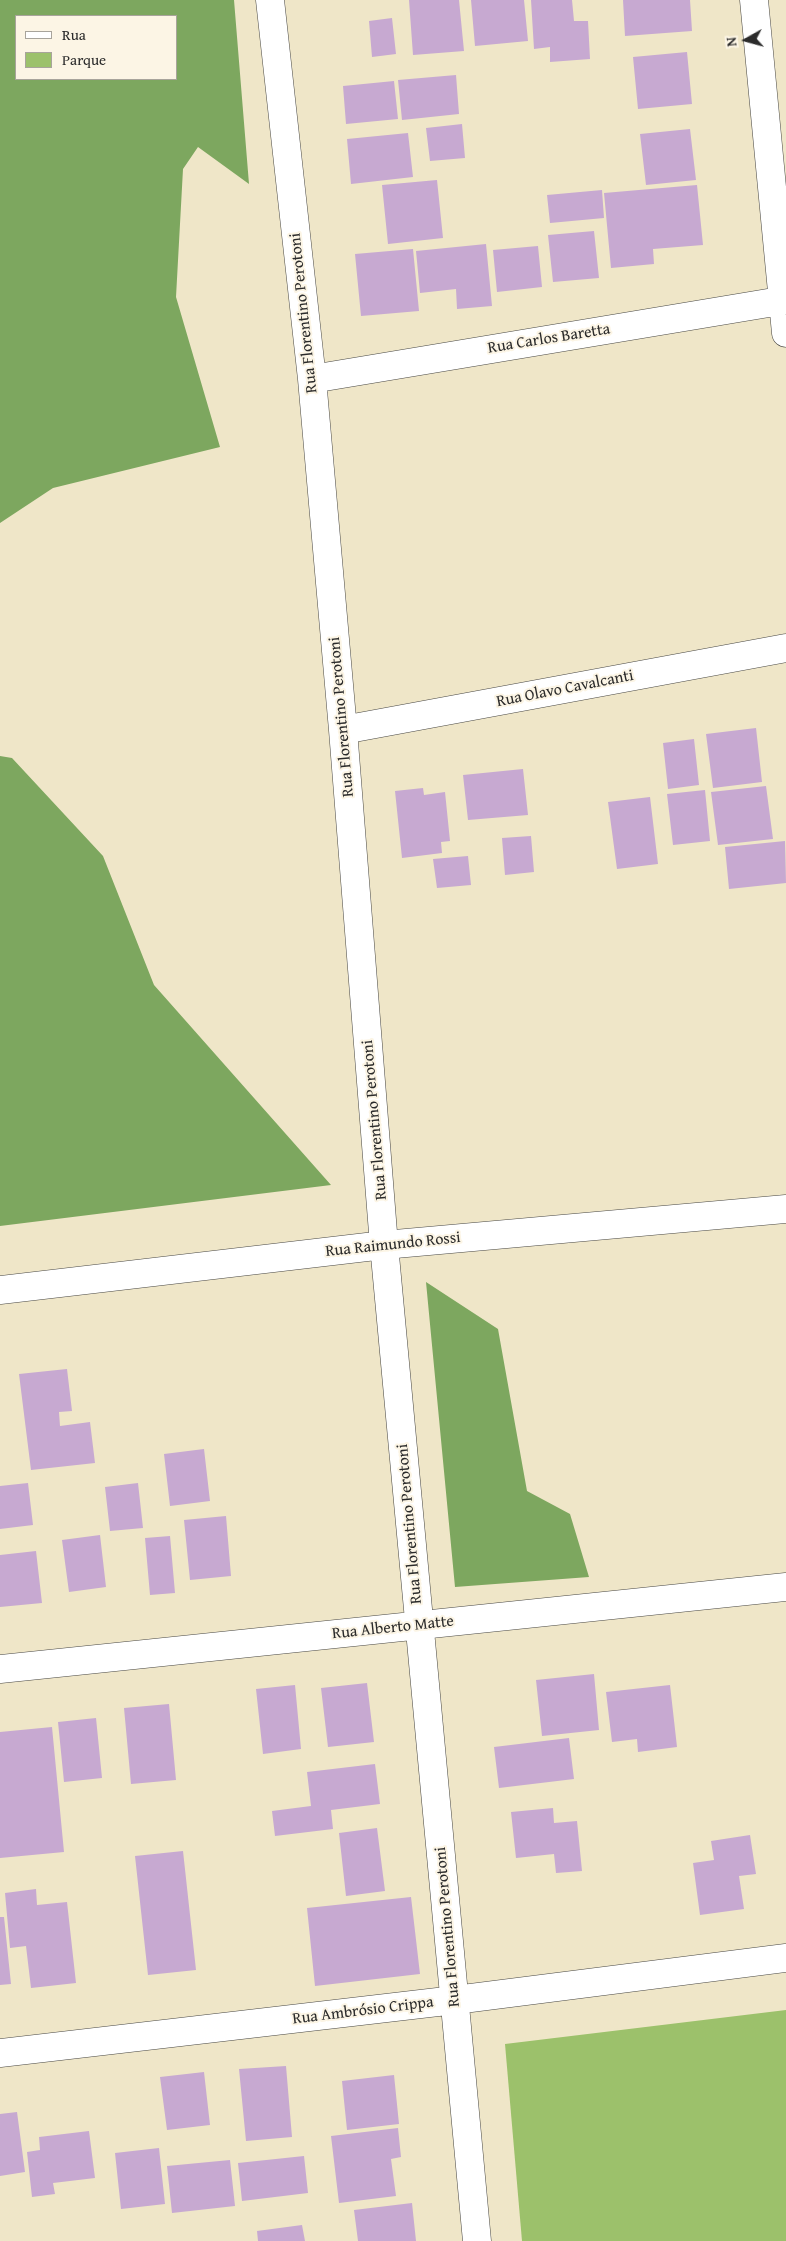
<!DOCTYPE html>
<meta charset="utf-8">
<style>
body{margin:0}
#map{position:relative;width:786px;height:2241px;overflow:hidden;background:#efe6c8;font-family:"Gentium Book Plus",serif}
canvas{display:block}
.legend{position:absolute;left:15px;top:15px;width:162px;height:65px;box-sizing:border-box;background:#fcf5e5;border:1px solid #a8a49b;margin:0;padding:6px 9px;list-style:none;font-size:15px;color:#2b2b2b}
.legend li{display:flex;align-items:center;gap:10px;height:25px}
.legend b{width:25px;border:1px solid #a8a49b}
.north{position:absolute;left:721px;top:15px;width:50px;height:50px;-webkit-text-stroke:4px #fcf5e5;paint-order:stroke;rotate:263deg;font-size:14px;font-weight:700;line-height:20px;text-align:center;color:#2b2b2b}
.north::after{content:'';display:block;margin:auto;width:18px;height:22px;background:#2b2b2b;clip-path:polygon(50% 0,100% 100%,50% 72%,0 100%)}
</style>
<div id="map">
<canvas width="786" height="2241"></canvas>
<ul class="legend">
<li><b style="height:6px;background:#fff"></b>Rua</li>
<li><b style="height:14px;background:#9cc16b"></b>Parque</li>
</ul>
<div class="north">N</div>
</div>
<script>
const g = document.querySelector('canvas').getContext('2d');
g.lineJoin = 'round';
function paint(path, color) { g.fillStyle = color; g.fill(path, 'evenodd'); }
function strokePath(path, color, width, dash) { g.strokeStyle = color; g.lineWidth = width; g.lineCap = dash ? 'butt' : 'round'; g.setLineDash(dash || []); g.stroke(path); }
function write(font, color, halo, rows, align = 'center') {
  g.font = font + ' "Gentium Book Plus",serif'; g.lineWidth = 4; g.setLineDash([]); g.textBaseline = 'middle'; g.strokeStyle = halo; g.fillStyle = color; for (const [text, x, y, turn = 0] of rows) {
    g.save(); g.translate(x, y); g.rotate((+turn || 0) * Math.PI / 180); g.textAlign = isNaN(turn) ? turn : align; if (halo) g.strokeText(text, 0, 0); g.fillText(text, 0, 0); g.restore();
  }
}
paint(new Path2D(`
 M786,2010V2241H522L505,2044Z`), '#9cc16b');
paint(new Path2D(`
 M0,0H234L249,184L198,147L183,169L176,297L220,447L53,488L0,523ZM176,16V79H16V16Z
 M0,756L12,758L103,856L154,985L331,1185L0,1226Z
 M426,1282L498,1329L527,1491L570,1514L589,1577L455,1587Z`), '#7da75f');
paint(new Path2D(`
 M409,0H459L464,51L413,55Z
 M471,0H524L528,41L475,46Z
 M531,0H572L574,21H588L590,59L550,62V47L534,49Z
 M623,0H690L692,31L625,36Z
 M392,18L396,54L372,57L369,21Z
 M687,52L692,104L638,109L633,57Z
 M456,75L459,114L402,120L398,80Z
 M394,81L398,119L346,124L343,86Z
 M462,124L465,158L430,161L426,128Z
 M690,129L696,180L646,185L640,134Z
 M408,133L413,177L351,184L347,139Z
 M437,180L443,238L388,244L382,185Z
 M697,185L703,245L653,249L654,264L611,268L604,193Z
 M602,190L604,218L550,223L547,195Z
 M594,231L599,278L553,282L548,235Z
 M486,244L492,306L457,309L456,289L420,293L416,251Z
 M538,246L542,287L497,292L493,250Z
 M413,249L419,311L361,316L355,254Z
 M756,728L762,782L713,788L706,734Z
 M694,739L699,785L668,789L663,743Z
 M523,769L528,815L468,820L463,775Z
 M766,786L773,839L718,845L711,792Z
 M423,788L424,795L445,792L450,841L441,842L442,853L402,858L395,791Z
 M705,790L710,841L673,845L667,794Z
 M650,797L658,864L617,869L608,802Z
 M531,836L534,872L505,875L502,838Z
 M785,841L786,883L729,889L725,847Z
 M468,856L471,885L437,888L433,859Z
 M67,1369L72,1411L59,1412L60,1426L90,1422L95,1463L31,1470L19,1374Z
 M204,1449L210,1501L170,1506L164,1454Z
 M28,1483L33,1525L0,1529V1486Z
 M138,1483L143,1528L110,1531L105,1487Z
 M226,1516L231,1576L190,1580L184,1520Z
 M100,1535L106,1587L69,1592L62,1540Z
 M170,1536L175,1593L150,1595L145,1538Z
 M36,1551L42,1603L0,1607V1555Z
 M594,1674L599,1730L542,1736L536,1680Z
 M367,1683L374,1742L328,1747L321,1688Z
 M295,1685L301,1749L263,1754L256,1689Z
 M670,1685L677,1747L638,1752L637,1739L612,1742L606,1692Z
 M169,1704L176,1780L131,1784L124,1708Z
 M96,1718L102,1778L64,1782L58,1722Z
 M52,1727L64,1852L0,1858V1732Z
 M569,1738L574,1779L499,1788L494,1747Z
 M375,1764L380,1804L331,1810L333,1829L275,1836L272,1811L311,1806L307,1772Z
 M553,1808L554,1823L577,1821L582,1871L556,1873L554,1854L516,1858L511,1812Z
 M377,1828L385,1891L346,1896L339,1833Z
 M750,1835L756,1874L739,1876L744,1909L700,1915L693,1863L714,1860L711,1841Z
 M183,1851L196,1970L148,1975L135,1856Z
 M36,1889L37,1905L67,1902L76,1983L31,1988L26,1946L10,1948L5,1893Z
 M411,1897L420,1974L315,1986L307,1908Z
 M0,1917H4L11,1984L0,1985Z
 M286,2066L292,2137L246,2141L239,2069Z
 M204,2072L210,2125L167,2130L160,2077Z
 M394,2075L399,2124L347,2130L342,2081Z
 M17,2112L25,2172L0,2176V2114Z
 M398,2128L401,2157L391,2159L396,2196L339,2203L331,2136Z
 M89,2131L95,2178L53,2183L55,2194L32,2197L27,2152L40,2150L39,2137Z
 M159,2148L165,2204L121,2209L115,2153Z
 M304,2156L308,2193L242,2201L238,2163Z
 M230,2160L235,2206L172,2213L167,2166Z
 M412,2203L416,2241H358L354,2210Z
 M302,2225L305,2241H258L257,2231Z`), '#c7a9d1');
const minor = new Path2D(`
 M270,0L312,379L343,730L384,1245L477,2241
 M754,0L786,333
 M312,379L786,300
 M343,730L786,648
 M0,1290L384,1245L786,1209
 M0,1669L786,1587
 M0,2053L455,2000L786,1958`);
strokePath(minor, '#484743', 29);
strokePath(minor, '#fff', 28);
write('16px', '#2b2b2b', '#fcf5e5', [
 ["Rua Florentino Perotoni",304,313,-96],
 ["Rua Carlos Baretta",549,339,-9],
 ["Rua Olavo Cavalcanti",565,689,-11],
 ["Rua Florentino Perotoni",342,717,-95],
 ["Rua Florentino Perotoni",375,1120,-95],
 ["Rua Raimundo Rossi",393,1245,-6],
 ["Rua Florentino Perotoni",410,1524,-95],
 ["Rua Alberto Matte",393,1628,-6],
 ["Rua Florentino Perotoni",448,1927,-95],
 ["Rua Ambrósio Crippa",363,2011,-7]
]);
</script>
